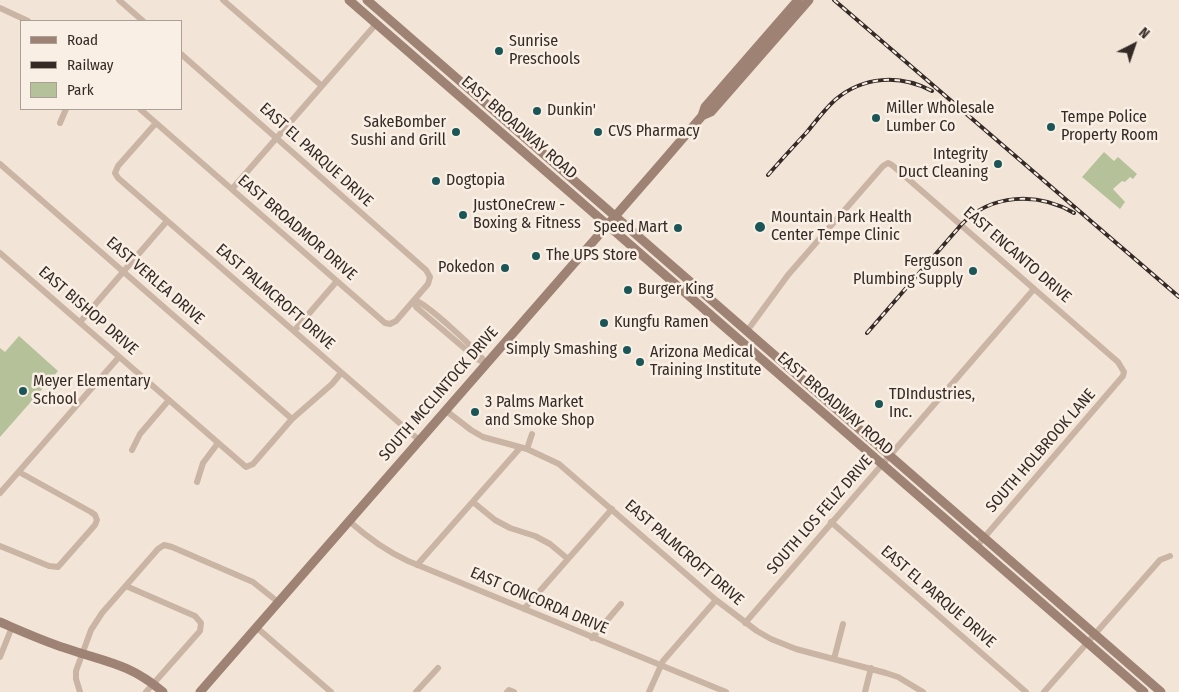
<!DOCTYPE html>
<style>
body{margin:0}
#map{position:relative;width:1179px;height:692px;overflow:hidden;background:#f2e5d8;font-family:"Fira Sans Condensed",sans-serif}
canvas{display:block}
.legend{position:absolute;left:20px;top:20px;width:162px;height:90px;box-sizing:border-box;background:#faefe4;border:1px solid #aba098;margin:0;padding:6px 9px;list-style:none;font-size:15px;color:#352a26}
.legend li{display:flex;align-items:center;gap:10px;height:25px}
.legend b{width:25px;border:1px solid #aba098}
.north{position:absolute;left:1109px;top:20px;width:50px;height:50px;-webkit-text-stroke:4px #faefe4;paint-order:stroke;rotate:41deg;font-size:14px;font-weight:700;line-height:20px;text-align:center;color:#352a26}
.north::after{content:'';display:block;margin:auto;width:18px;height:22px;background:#352a26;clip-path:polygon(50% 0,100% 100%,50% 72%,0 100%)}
</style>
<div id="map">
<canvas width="1179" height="692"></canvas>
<ul class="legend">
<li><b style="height:6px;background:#9e8375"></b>Road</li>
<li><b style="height:6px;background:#352a26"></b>Railway</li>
<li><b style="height:14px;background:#b5c198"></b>Park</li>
</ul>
<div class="north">N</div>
</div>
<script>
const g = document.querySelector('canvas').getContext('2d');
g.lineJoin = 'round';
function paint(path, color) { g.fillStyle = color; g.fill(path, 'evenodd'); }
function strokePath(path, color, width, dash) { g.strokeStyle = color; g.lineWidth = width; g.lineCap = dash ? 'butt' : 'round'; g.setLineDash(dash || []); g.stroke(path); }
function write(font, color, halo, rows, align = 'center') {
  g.font = font + ' "Fira Sans Condensed",sans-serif'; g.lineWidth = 5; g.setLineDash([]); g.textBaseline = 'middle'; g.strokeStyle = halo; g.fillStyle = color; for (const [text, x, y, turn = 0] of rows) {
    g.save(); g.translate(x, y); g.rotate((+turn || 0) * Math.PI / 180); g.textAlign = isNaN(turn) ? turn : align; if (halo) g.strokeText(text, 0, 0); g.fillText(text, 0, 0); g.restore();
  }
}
paint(new Path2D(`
 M1104,152L1114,161L1118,157L1137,174L1133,179L1130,177L1125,182L1122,181L1113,189L1125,202L1120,209L1082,177Z
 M19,336L58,371L0,437V348L5,352Z`), '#b5c198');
strokePath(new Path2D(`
 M119,0L143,21
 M223,0L322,86
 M0,8L28,21
 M140,109L385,323L390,324L396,321L428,284L430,277L426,270L181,54
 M60,123L66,109
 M156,123L118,166L115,173L118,178L419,440
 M0,164L292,419
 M232,189L376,24
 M0,253L246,467L253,464L292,419L332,384L341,373
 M414,300C425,302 481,353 486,364L477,359L416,307Z
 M80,322L167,221
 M294,331L337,281
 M747,331L788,275L883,166L888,163L892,165L1118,362L1124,372L1123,376L976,547
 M445,410L471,430L483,437L527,449L559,464L716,600L757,631L771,639L796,649L886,673L898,677L923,692
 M527,449L532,434
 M132,450L140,434L169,400
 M197,482L203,463L218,443
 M0,493L119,357
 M473,502L495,520L510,528L535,536L550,544L568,559
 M349,521C367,537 386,551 408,561L726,692
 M831,522L1026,692
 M0,546L49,566L58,567L95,525L97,520L95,515L91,512L19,472
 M417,565L520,448
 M126,586L195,616L201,623L200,631L146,692
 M524,609L612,509
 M745,623L1034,289
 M256,627L331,692
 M592,638L621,604
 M0,657L12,627
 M834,659L843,624
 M80,692L76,679V671L91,630L102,613L158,549L164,545L172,547L253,582L278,602
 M416,692L438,668
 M507,692L509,690L514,692
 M649,692L663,661L716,600
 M865,692L871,668
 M1044,692L1160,560L1170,556`), '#cab4a4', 6);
strokePath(new Path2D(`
 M349,0L1144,692
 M367,0L1161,692
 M702,116L711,112L809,0
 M0,622C21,631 43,641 65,648C105,662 129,663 163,692
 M200,692L659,166L702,116L705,107L798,0`), '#9e8375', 9);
const rail = new Path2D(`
 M834,0L1179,297
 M768,175C781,160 794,146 807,132C816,121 825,109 835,100C863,76 900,74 932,91
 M867,333L961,225C991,193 1038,192 1074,213`);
strokePath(rail, '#352a26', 4);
strokePath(rail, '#faefe4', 2, [5.5]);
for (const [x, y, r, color] of [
 [499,51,5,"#1a5658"],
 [537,111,5,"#1a5658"],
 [876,118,5,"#1a5658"],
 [1051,127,5,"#1a5658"],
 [456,132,5,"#1a5658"],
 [598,132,5,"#1a5658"],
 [998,164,5,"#1a5658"],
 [436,181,5,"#1a5658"],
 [463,215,5,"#1a5658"],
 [760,227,6,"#1a5658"],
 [678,228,5,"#1a5658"],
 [536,256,5,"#1a5658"],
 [505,268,5,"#1a5658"],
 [973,271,5,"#1a5658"],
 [628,290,5,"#1a5658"],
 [604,323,5,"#1a5658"],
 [627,350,5,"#1a5658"],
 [640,362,5,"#1a5658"],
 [23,391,5,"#1a5658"],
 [879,404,5,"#1a5658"],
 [475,412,5,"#1a5658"]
]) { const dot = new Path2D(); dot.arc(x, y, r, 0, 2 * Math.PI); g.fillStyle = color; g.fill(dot); strokePath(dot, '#faefe4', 2); }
write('16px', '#352a26', '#faefe4', [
 ["Sunrise",509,42],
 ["Preschools",509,60],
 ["Miller Wholesale",886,109],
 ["Lumber Co",886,127],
 ["Dunkin'",547,111],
 ["Tempe Police",1061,118],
 ["Property Room",1061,136],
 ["SakeBomber",446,123,"right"],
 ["Sushi and Grill",446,141,"right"],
 ["CVS Pharmacy",608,132],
 ["Integrity",988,155,"right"],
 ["Duct Cleaning",988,173,"right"],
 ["Dogtopia",446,181],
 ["JustOneCrew -",473,206],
 ["Boxing & Fitness",473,224],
 ["Mountain Park Health",771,218],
 ["Center Tempe Clinic",771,236],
 ["Speed Mart",668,228,"right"],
 ["The UPS Store",546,256],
 ["Ferguson",963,262,"right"],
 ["Plumbing Supply",963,280,"right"],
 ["Pokedon",495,268,"right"],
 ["Burger King",638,290],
 ["Kungfu Ramen",614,323],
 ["Simply Smashing",617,350,"right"],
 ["Arizona Medical",650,353],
 ["Training Institute",650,371],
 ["Meyer Elementary",33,382],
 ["School",33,400],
 ["TDIndustries,",889,395],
 ["Inc.",889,413],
 ["3 Palms Market",485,403],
 ["and Smoke Shop",485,421]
], 'left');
write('16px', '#352a26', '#faefe4', [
 ["EAST BROADWAY ROAD",519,128,41],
 ["EAST EL PARQUE DRIVE",316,155,42],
 ["EAST BROADMOR DRIVE",297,228,41],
 ["EAST ENCANTO DRIVE",1017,255,41],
 ["EAST VERLEA DRIVE",155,281,41],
 ["EAST PALMCROFT DRIVE",275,297,41],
 ["EAST BISHOP DRIVE",88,311,41],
 ["SOUTH MCCLINTOCK DRIVE",439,394,-49],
 ["EAST BROADWAY ROAD",835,404,41],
 ["SOUTH HOLBROOK LANE",1041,451,-49],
 ["SOUTH LOS FELIZ DRIVE",820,515,-49],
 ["EAST PALMCROFT DRIVE",684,553,41],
 ["EAST EL PARQUE DRIVE",938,597,41],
 ["EAST CONCORDA DRIVE",539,601,23]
]);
</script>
